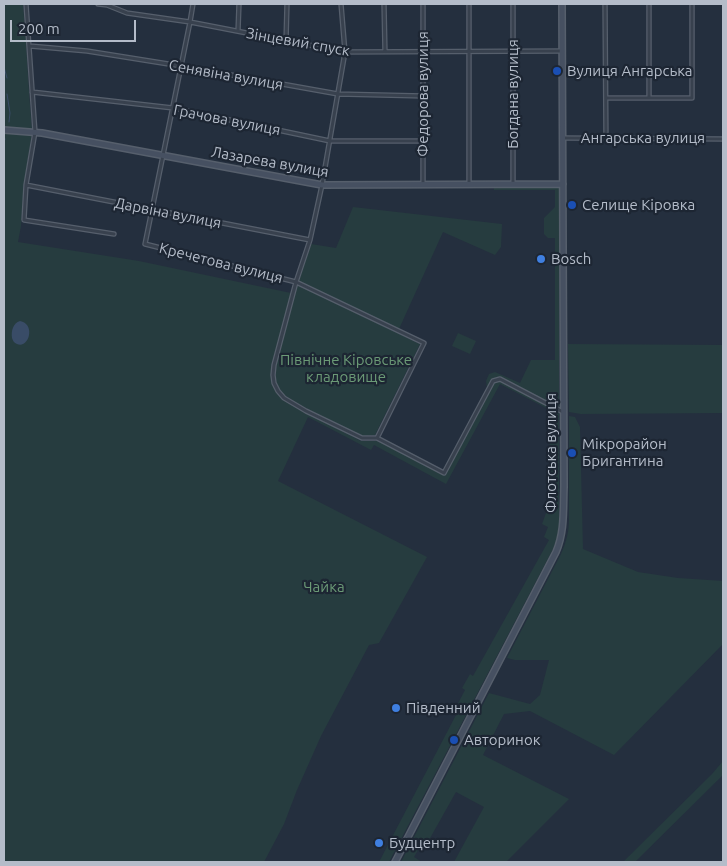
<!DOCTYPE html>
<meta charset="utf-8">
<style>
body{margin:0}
#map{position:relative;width:727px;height:866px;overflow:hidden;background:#242f3e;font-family:Ubuntu,sans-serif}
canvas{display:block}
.frame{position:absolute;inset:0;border:5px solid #b4bcc9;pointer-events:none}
.scale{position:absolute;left:10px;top:20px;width:126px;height:22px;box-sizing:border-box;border:2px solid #b4bcc9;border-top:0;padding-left:6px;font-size:15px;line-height:18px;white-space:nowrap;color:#b4bcc9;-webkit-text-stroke:4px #1d2633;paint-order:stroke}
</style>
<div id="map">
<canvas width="727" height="866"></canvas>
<div class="frame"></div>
<div class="scale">200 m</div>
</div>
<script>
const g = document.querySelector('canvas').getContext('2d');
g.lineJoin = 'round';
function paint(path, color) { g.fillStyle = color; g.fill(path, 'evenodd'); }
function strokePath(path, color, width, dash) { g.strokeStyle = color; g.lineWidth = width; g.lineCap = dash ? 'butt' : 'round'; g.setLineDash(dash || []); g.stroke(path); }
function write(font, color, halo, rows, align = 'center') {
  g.font = font + ' Ubuntu,sans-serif'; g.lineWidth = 4.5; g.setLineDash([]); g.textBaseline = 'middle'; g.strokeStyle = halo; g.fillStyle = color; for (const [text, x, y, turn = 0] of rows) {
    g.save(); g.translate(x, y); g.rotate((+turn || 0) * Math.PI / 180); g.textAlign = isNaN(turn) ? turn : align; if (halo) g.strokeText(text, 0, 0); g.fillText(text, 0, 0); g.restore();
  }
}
paint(new Path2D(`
 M4,4H23C27,46 28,88 32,130L5,128L4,111Z
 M5,132L32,133L24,185L21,226L18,242L139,261L291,293L272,365V379L276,392L283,399L294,406L361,441H378L380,437L443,470L487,388L486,381L489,374L495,372L520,383L531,360H555V238H548L544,234V218L555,207V190H494V186H559V527L557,539L553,549L389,862H379L456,715L453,713L465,690L462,688L470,674L473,676L549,540L544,537L548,527L542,524L549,505L550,410L500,384L446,484L374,445L371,450L308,417L278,481L427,557L379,643L369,645L321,736L297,790L284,824L264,862H4V136Z
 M353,207L502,224L501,247L495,255L443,232L399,329L298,281L311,244L336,248Z
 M297,284L420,344L375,435L361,436L296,403L285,396L280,391L276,382L274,374L276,360Z
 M458,333L476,341L470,354L452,346Z
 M568,344L723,345V413L581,414L569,412Z
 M569,416L575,417L580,427L583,549L638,572L678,578L723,581V644L614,755L530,711L504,714L483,755L569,799L506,862H454L484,807L456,792L429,840L425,838L414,857L422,862H401L489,693L530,704L540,695L549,660H515L507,658L561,554C566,543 569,532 569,519Z
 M723,761V775L635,862H623L712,774Z`), '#263c3f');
paint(new Path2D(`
 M20,321C36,324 29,349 17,344C14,343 13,341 12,338C11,331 13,323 20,321Z`), '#394c67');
strokePath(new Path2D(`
 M4,67L7,78
 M7,94L10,113L9,122
 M4,142L5,139
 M4,216V253`), '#394c67', 1);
const street = new Path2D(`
 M26,4L35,132L26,185L24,220L114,234
 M98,4L107,5L127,13L190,22L345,52L562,51
 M193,4L190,22L145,244L296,282L424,343L377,438
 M341,4L345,52L322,185L310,240L296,282L274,365L273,375L274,383L278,391L284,398L306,411L362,438H377L444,473L493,381L500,379L563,412
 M384,4L385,52
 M513,4V184
 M605,4L606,139
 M649,4V98
 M238,31L239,4
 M286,41L287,4
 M30,46L87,51L181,66L338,94L423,96
 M32,92L173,108L330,141H423
 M606,98H692V4
 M563,138L723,139
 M469,184V4
 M26,185L310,240
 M423,185V4`);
const secondary = new Path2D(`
 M4,130L42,133L322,185L563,184
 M395,862L556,552C565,531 563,509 564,487L562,4`);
strokePath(street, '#565f6c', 5.5);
strokePath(secondary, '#565f6c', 8);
strokePath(street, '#38414e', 3);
strokePath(secondary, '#465061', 5);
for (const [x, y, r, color] of [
 [557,71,5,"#1a4fb4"],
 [572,205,5,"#1a4fb4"],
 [541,259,5,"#3f7fe0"],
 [572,453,5,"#1a4fb4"],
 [396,708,5,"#3f7fe0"],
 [454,740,5,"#1a4fb4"],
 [379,843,5,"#3f7fe0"]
]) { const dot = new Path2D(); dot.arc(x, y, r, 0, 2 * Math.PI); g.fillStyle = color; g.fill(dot); strokePath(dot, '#1d2633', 2); }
write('15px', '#b4bcc9', '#1d2633', [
 ["Зінцевий спуск",298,42,10],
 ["Сенявіна вулиця",226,75,10],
 ["Федорова вулиця",423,94,-90],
 ["Богдана вулиця",513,94,-90],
 ["Грачова вулиця",227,120,11],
 ["Ангарська вулиця",643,138],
 ["Лазарева вулиця",270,162,10],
 ["Дарвіна вулиця",168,213,11],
 ["Кречетова вулиця",221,263,14],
 ["Флотська вулиця",551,453,-90]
]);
write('15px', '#b4bcc9', '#1d2633', [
 ["Вулиця Ангарська",567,71],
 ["Селище Кіровка",582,205],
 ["Bosch",551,259],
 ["Мікрорайон",582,444],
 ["Бригантина",582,461],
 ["Південний",406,708],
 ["Авторинок",464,740],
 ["Будцентр",389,843]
], 'left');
write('15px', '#6b9a76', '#1d2633', [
 ["Північне Кіровське",346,360],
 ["кладовище",346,377],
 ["Чайка",324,587]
]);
</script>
